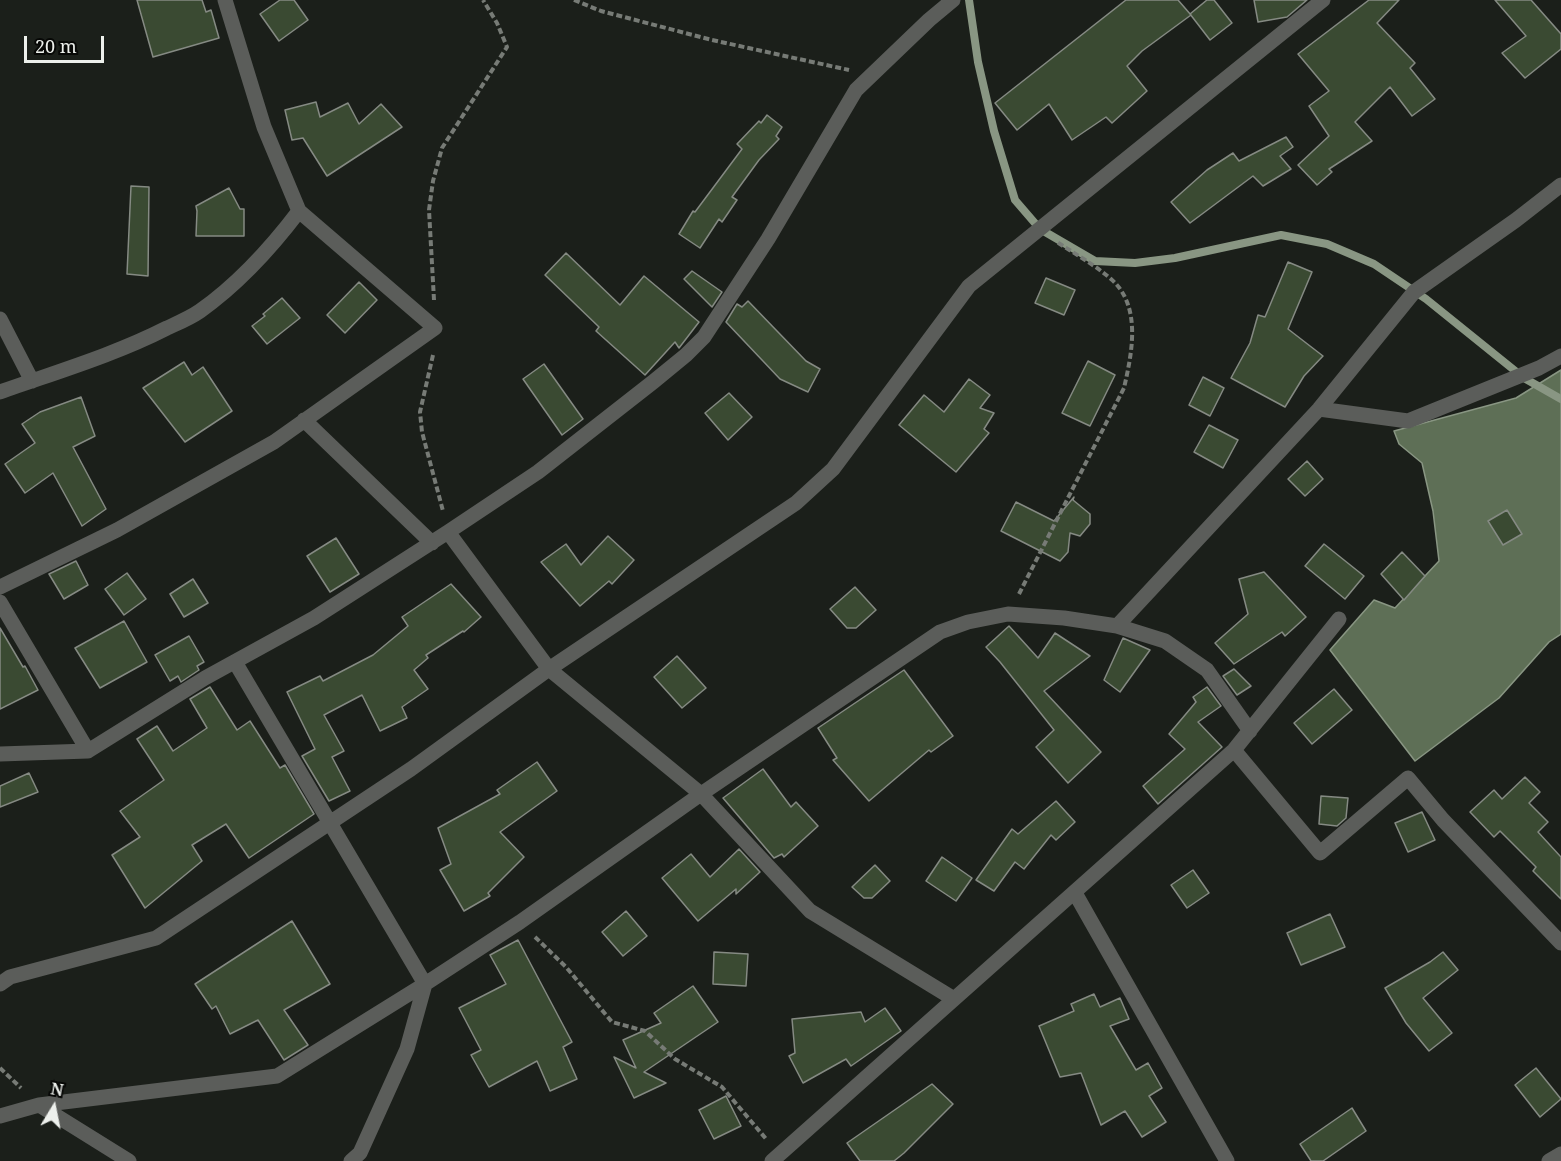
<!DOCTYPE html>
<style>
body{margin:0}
#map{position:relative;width:1561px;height:1161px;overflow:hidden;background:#1b1f1a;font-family:"Noto Serif",serif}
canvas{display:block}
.north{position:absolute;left:24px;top:1077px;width:60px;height:60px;-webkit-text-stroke:4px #070806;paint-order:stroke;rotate:10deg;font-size:16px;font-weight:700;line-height:24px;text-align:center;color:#edf0ec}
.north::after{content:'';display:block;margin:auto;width:21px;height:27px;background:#edf0ec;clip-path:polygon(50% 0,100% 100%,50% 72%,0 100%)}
.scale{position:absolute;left:24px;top:36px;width:80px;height:27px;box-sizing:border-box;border:3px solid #edf0ec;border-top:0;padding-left:8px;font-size:18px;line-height:21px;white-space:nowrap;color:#edf0ec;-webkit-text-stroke:4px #070806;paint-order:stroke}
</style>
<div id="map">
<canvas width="1561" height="1161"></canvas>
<div class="north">N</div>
<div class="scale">20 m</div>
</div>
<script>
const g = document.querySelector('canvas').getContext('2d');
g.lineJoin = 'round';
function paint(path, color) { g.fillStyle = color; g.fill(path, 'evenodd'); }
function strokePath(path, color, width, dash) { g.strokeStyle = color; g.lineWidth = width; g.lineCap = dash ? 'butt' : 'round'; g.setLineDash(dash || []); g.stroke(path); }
const water = new Path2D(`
 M1561,370V634L1549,642L1499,698L1415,761L1330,650L1374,600L1395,608L1439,561L1433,511L1422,463L1399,444L1394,431L1516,398Z`);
paint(water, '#5e6f56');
strokePath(water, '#899683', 1.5);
strokePath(new Path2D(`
 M969,0L978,62L994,131L1015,200L1040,229L1095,261L1135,263L1175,258L1281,235L1327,244L1374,264L1426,299L1524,378L1561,399`), '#899683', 8);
const building = new Path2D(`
 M137,0H202L206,12L211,10L219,38L153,57Z
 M280,0H294L308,20L279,41L260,14Z
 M1126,0H1178L1191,15L1142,51L1127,66L1147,91L1112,123L1106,117L1072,140L1049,104L1017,130L995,103Z
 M1207,0H1214L1232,23L1210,40L1190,14Z
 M1254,0H1307L1287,17L1258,22Z
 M1369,0H1399L1377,23L1415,63L1410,68L1435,99L1412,116L1390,87L1355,122L1372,141L1329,169L1332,172L1317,185L1298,165L1329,136L1309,106L1329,91L1298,54Z
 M1495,0H1531L1561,34V49L1525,78L1502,53L1526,36Z
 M316,102L320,117L348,103L359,124L381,104L402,127L327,176L303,138L292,140L285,110Z
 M767,115L782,127L776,136L779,139L759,160L732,197L737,200L722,222L719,219L700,248L679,234L693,211L695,212L742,149L737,144L759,121L761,123Z
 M1286,137L1293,147L1280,156L1291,169L1263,186L1253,176L1190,223L1171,202L1207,170L1233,153L1239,161Z
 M131,186L149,187L148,276L127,274Z
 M229,188L240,209H244V236H196L197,211L196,206Z
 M566,253L620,305L644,276L699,322L679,348L675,342L645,375L596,331L599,327L545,275Z
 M1288,262L1312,272L1288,329L1323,356L1304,376L1285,407L1231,378L1250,343L1258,315L1265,317Z
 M692,271L722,292L712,307L684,279Z
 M1046,278L1075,290L1064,315L1035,303Z
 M359,282L377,300L345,333L327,315Z
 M282,298L300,318L267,344L252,326L265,316L263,314Z
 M748,301L806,361L820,369L808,392L780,379L726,322L737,304L742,307Z
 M1088,361L1115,375L1090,426L1062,413Z
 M184,362L192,375L203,367L232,411L185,442L143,388Z
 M544,364L583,419L562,435L523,379Z
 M1203,377L1224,388L1210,416L1189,405Z
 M969,379L990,395L980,408L994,413L984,429L989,433L956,472L899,425L924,395L944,412Z
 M729,393L752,417L728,440L705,413Z
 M81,397L95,436L73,447L106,509L82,526L53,473L25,493L5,464L35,443L22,424L40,412Z
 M1209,425L1238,440L1223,468L1194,452Z
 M1307,461L1323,479L1305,496L1288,479Z
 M1074,497L1073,500L1090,514V524L1080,536L1070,533L1068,552L1060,561L1001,531L1016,502L1054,521Z
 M1507,510L1522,534L1503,545L1488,521Z
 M608,536L634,560L612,584L609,581L580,606L541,562L566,544L581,565Z
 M336,538L359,574L330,592L307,556Z
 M1324,544L1364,576L1345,599L1305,566Z
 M1402,552L1425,576L1404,600L1381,574Z
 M76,561L88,585L64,599L49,574Z
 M1264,572L1306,617L1285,636L1282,632L1234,664L1215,643L1248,614L1239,579Z
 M127,573L146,599L124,615L105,589Z
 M193,579L208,603L184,617L170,594Z
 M451,584L481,617L464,632L463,631L426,655L428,658L414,670L428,689L402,707L407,718L380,731L362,695L324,715L344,751L332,757L350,791L329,801L302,756L315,749L287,692L320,676L323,681L373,655L408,626L402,617Z
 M855,587L876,610L856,628H847L830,609Z
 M124,621L147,662L100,688L75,648Z
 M1009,626L1038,658L1055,633L1090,656L1044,691L1101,752L1068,783L1036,747L1054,730L1000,662L986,647Z
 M0,628L23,667L25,666L38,690L0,709Z
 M189,636L204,662L197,666L199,670L181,682L178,676L170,681L155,655Z
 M1123,638L1150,650L1120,692L1104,680Z
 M677,656L706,688L682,708L654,677Z
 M1234,669L1251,686L1237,695L1223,676Z
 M904,670L953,736L931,752L929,750L869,801L833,760L837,758L818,728Z
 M210,687L237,730L250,721L280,768L285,765L314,814L249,858L226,824L192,845L202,861L145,908L112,855L140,837L120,811L164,780L137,739L157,726L173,751L207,728L190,699Z
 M1207,687L1221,706L1198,722L1222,747L1158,804L1143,786L1185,749L1169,734L1196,702L1193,697Z
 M1334,689L1352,710L1312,744L1294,723Z
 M537,762L557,791L500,832L524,857L488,893L490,896L464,911L440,870L451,864L438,828L500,794L497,790Z
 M763,769L791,807L796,802L818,826L784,857L782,854L774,858L723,798Z
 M29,773L38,792L0,807V786Z
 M1525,777L1540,792L1529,803L1548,822L1538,832L1561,857V899L1533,871L1536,867L1500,831L1494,837L1470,812L1494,790L1502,799Z
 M1321,796L1348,798L1346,818L1337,826L1319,824Z
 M1056,801L1075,822L1056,840L1051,835L1024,869L1015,862L994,891L976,880L1012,829L1018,834Z
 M1422,812L1435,840L1408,852L1395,823Z
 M739,849L760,872L736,894V889L698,921L662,878L691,854L710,877Z
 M942,857L972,878L956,901L926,881Z
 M875,865L890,881L872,898H864L852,887Z
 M1193,870L1209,893L1187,908L1171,885Z
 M626,911L647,936L623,956L602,932Z
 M1330,914L1345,947L1301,965L1287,933Z
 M292,921L330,984L284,1010L308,1045L284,1060L258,1020L230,1034L216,1006L212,1009L195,984Z
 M518,940L572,1042L563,1047L577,1079L550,1091L537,1061L489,1087L471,1055L481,1050L459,1008L506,984L490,955Z
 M714,952L748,954L746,986L713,984Z
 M1443,952L1458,970L1423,998L1452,1033L1429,1051L1406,1023L1385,988L1430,962Z
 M693,986L718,1022L644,1072L666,1083L634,1098L614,1057L636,1068L623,1040L661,1023L654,1013Z
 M1094,994L1100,1007L1120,998L1129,1019L1110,1026L1136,1070L1148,1063L1162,1088L1149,1096L1166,1122L1142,1137L1125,1111L1101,1125L1081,1073L1060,1077L1039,1026L1074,1011L1071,1004Z
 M885,1008L901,1031L851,1066L846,1059L803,1083L789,1056L795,1053L792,1019L861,1012L865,1022Z
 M1536,1068L1561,1099L1540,1117L1515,1085Z
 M932,1084L953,1104L904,1153L894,1161H860L847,1143Z
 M726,1096L741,1126L714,1139L699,1110Z
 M1352,1108L1366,1131L1323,1161H1311L1300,1144Z`);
paint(building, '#3a4a32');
strokePath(building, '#858a83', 1.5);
strokePath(new Path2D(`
 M574,0L601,11L712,40L849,70
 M434,300L429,210L433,181L442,148L507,47L497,23L483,0
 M433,355L420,412L422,432L443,511
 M1019,594L1124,388C1132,353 1142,306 1111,279C1095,265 1075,254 1057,242
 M535,937L566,967L612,1022L645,1031L675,1059L722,1087L767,1140
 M0,1068L21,1088`), '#777b76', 4, [6, 3]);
strokePath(new Path2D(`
 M0,319L32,381
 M0,392C56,372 114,355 167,328C178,323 190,318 200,311C238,284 271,248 299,211
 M1319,409L1408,421L1539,368L1561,356
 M304,420L432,543
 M448,532L549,669L701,794L810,911L954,999
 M0,587L117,530L274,442L435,328L299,211L264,127L225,0
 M0,602L88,751
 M1117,626L1165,641L1207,670L1250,731
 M235,662L425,984L407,1049L360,1153L351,1161
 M1234,750L1320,853L1408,778L1443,820L1561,943
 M0,754L88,751L205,678L314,618L448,532L538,472L653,382L686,355L704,337L768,239L856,90L929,20L953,0
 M1075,893L1227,1161
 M0,984L10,977L156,938L411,769L549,669L796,503L833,469L969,286L1323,0
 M39,1105L129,1161
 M0,1116L39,1105L277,1076L425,984L520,922L701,794L940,632L968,622L1008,614L1064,618L1117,626L1319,409L1414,292L1516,220L1561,185
 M772,1161L1234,750L1339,619
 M1549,1161L1561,1154`), '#5b5d5a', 15);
</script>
